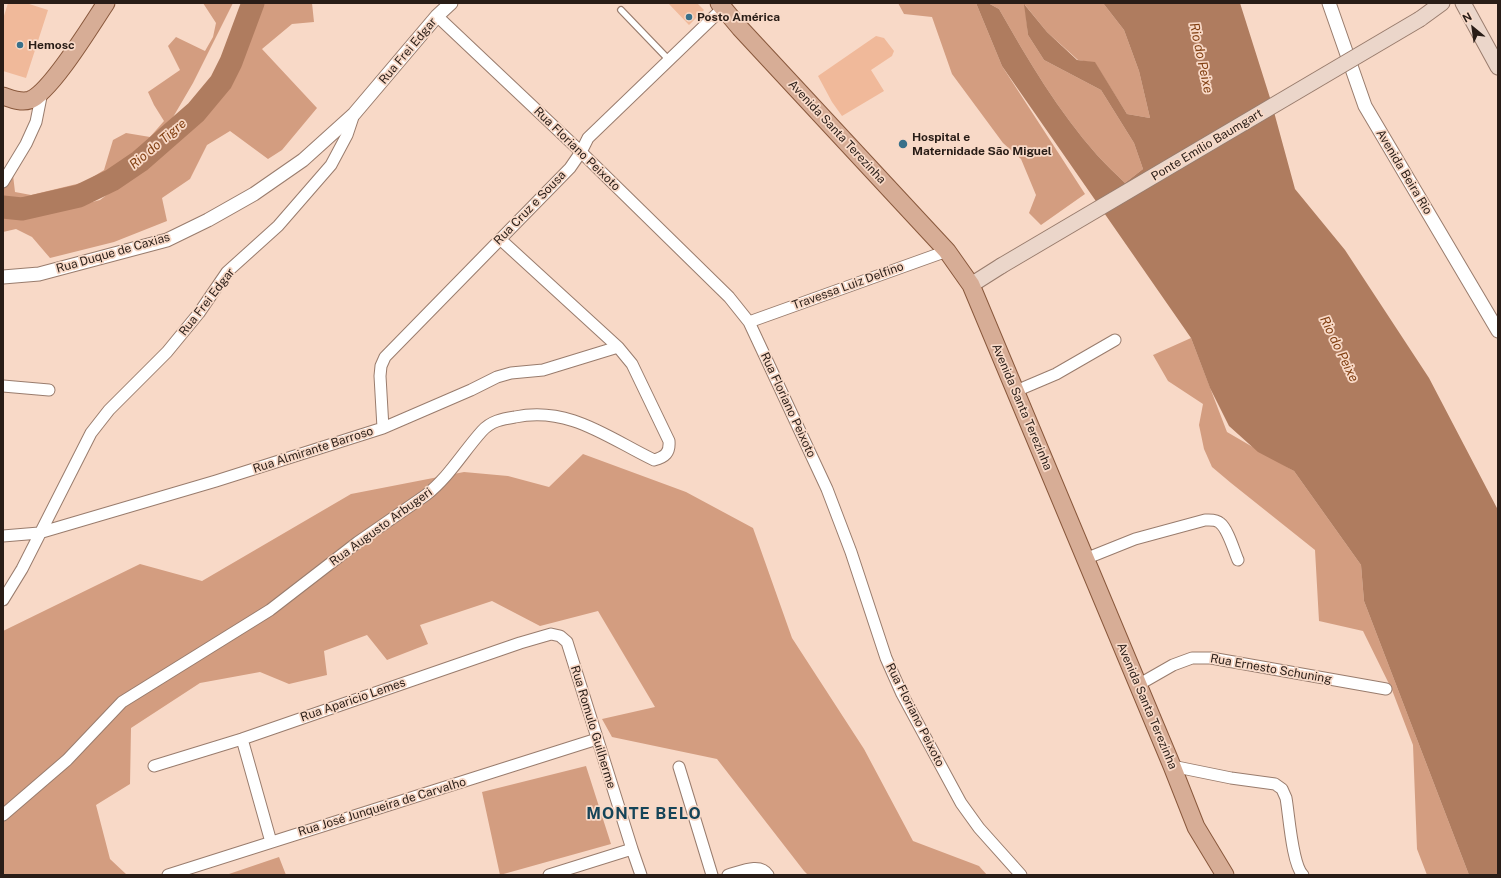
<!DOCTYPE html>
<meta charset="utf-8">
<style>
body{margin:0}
#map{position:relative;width:1501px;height:878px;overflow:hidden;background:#f8d9c7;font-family:"Public Sans",sans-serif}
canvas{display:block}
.frame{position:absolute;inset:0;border:4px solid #291d17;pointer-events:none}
.north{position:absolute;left:1453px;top:8px;width:40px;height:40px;-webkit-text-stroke:3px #f8d9c7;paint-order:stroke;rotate:331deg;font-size:11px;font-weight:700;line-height:16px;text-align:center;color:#291d17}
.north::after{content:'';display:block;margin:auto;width:14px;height:18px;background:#291d17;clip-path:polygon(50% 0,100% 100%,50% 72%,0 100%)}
</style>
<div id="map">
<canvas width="1501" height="878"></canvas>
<div class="frame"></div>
<div class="north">N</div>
</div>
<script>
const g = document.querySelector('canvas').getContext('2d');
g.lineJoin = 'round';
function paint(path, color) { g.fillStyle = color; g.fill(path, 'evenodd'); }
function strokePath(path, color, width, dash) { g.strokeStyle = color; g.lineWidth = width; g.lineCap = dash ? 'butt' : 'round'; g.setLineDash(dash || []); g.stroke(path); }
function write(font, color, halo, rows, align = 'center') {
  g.font = font + ' "Public Sans",sans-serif'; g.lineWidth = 3.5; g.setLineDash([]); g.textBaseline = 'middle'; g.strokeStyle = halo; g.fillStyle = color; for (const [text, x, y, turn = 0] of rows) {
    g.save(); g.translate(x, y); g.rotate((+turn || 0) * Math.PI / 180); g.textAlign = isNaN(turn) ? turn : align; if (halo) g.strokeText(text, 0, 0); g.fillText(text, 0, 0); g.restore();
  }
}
paint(new Path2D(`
 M203,3H233L193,83L162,136L135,159L99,181L42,202L3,204V189L13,175L15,192L31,195L56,189L85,182L104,170L113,140L126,133L150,137L164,121L154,105L148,92L180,70L168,46L176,37L205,51L213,37L216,23Z
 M256,3H312L314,22L292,24L262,49L317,108L282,150L268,159L230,131L207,145L190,179L162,198L167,221L114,242L50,258L32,237L16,229L3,232V216L50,213L100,200L145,166L223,87L237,58Z
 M898,3H976L1002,66L1085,194L1041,225L1029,213L1036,195L1021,159L1003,143L952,74L932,17L904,14Z
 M988,3H1103L1124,30L1139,71L1150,118L1127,114L1095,63L1078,60L1047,32L1025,5L1028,35L1044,60L1101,90L1134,143L1143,169L1125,183C1116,174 1106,165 1097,155C1058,111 1028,60 999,9Z
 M1191,338L1227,432L1294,471L1361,565L1364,601L1469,875H1427L1417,849L1413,745L1392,690L1363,631L1319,621L1315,550L1231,483L1212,467L1204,449L1199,425L1203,404L1168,381L1153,355Z
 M583,454L686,492L753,528L792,638L864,749L913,841L979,866L987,875H808L804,871L717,759L612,737L602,719L655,707L598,611L540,626L492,601L420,625L428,644L387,660L367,635L324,651L327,675L289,684L260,672L200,683L131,728L130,784L96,805L110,859L127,875H3V631L140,564L202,581L351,494L464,472L508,476L549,487Z
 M586,766L611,844L500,875L482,792Z
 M279,857L286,875H226Z`), '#d39d80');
paint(new Path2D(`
 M976,3H988L999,9C1028,60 1058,111 1097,155C1106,165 1116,174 1125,183L1143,169L1134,143L1101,90L1044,60L1028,35L1024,4L1047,32L1077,60L1095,62L1127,114L1150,118L1139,71L1124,30L1103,3H1240L1271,101L1295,189L1345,250L1429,378L1498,510V875H1469L1364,601L1361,565L1294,471L1258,452L1229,426L1210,388L1191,338L1002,66Z`), '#af7c5f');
strokePath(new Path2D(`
 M3,207L22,209L79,196L112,180L140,161L196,112L221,82L231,62L253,3`), '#af7c5f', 23);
paint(new Path2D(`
 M8,3H26L48,10L26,78L3,71V19Z
 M668,3H697L704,10L689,25Z
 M876,36L884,38L894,51L892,56L871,70L884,91L842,116L832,102L818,76Z`), '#f0b99a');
const service = new Path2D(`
 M621,10L669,60`);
const minor = new Path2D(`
 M437,16L581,152L729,297L749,322L827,489L851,552L886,658L902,694L961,803L979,828L1021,875
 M3,182L26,144L36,122L42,92
 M749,322L947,251
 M3,386L49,390
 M1016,391L1056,374L1115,340
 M383,428L380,376L381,366L385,357L570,168L581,152L588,138L723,8
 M3,536L39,533L216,481L383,428L471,390L497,377L511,373L543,370L618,347
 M1085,559L1135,539L1205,520C1209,520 1216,519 1220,523C1228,529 1234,551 1238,560
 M3,600L22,569L91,433L109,410L167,352L199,313L227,272L278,226L331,165L347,135L354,114
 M1138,685L1173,665L1192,658H1211L1386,689
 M242,739L271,842
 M154,766L242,739L520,643L551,634L560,636L567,642L632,849L641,875
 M1172,766L1231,778L1275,784L1282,789L1286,798C1289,814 1292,865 1303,875
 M679,767L712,875
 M3,815L67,760L122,702L270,610L358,542L426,495C449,477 463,452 482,431C491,421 502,419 515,417C570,406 608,438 654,460C665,457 670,453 669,441L632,364L618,347L500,239
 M168,875L597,739
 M549,875L632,849
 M728,875C740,872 760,862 768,875`);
const tertiary = new Path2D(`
 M1329,3L1365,106L1498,331
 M3,277L39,274L167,240L208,220L254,194L303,160L354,114L437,16L451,3`);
const secondary = new Path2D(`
 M1463,3L1498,67
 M1420,19L1442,3
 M971,285L1001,266`);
const primary = new Path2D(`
 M719,3L740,28L947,251L971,285L1172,766L1196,827L1225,875
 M3,96C12,99 21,103 30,100C51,92 92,24 106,3`);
strokePath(service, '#997c6d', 8);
strokePath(minor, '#997c6d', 13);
strokePath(tertiary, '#997c6d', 15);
strokePath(secondary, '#997c6d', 17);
strokePath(primary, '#89583c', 19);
strokePath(service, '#fff', 5.5);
strokePath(minor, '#fff', 11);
strokePath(tertiary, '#fff', 13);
strokePath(secondary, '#ebd6ca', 15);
strokePath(primary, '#d7ad96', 17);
const secondaryBridge = new Path2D(`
 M1001,266L1420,19`);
strokePath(secondaryBridge, '#997c6d', 17, []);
strokePath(secondaryBridge, '#ebd6ca', 15);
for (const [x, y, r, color] of [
 [689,17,4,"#38708a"],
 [20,45,4,"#38708a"],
 [903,144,5,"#38708a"]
]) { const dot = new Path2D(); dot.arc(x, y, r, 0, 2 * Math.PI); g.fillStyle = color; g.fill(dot); strokePath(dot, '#f8d9c7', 1.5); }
write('bold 12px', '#291d17', '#f8d9c7', [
 ["Posto América",697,17],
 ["Hemosc",28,45],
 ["Hospital e",912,137],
 ["Maternidade São Miguel",912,151]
], 'left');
write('12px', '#291d17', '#f8d9c7', [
 ["Rua Frei Edgar",408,51,-50],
 ["Avenida Santa Terezinha",837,132,47],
 ["Ponte Emílio Baumgart",1207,145,-31],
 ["Rua Floriano Peixoto",577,149,44],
 ["Avenida Beira Rio",1404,172,59],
 ["Rua Cruz e Sousa",530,208,-46],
 ["Rua Duque de Caxias",113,253,-16],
 ["Travessa Luiz Delfino",848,286,-20],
 ["Rua Frei Edgar",207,302,-52],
 ["Rua Floriano Peixoto",788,405,65],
 ["Avenida Santa Terezinha",1022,407,67],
 ["Rua Almirante Barroso",313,450,-18],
 ["Rua Augusto Arbugeri",381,527,-36],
 ["Rua Ernesto Schuning",1271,669,10],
 ["Rua Aparicio Lemes",353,700,-19],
 ["Avenida Santa Terezinha",1147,706,67],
 ["Rua Floriano Peixoto",915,715,63],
 ["Rua Romulo Guilherme",593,727,73],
 ["Rua José Junqueira de Carvalho",382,807,-17]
]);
write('italic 13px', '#813f11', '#f8d9c7', [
 ["Rio do Peixe",1201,58,78],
 ["Rio do Tigre",158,144,-40],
 ["Rio do Peixe",1339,349,64]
]);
g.letterSpacing = '1px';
write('bold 16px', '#154458', '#f8d9c7', [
 ["MONTE BELO",644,814]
]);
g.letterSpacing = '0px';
</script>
